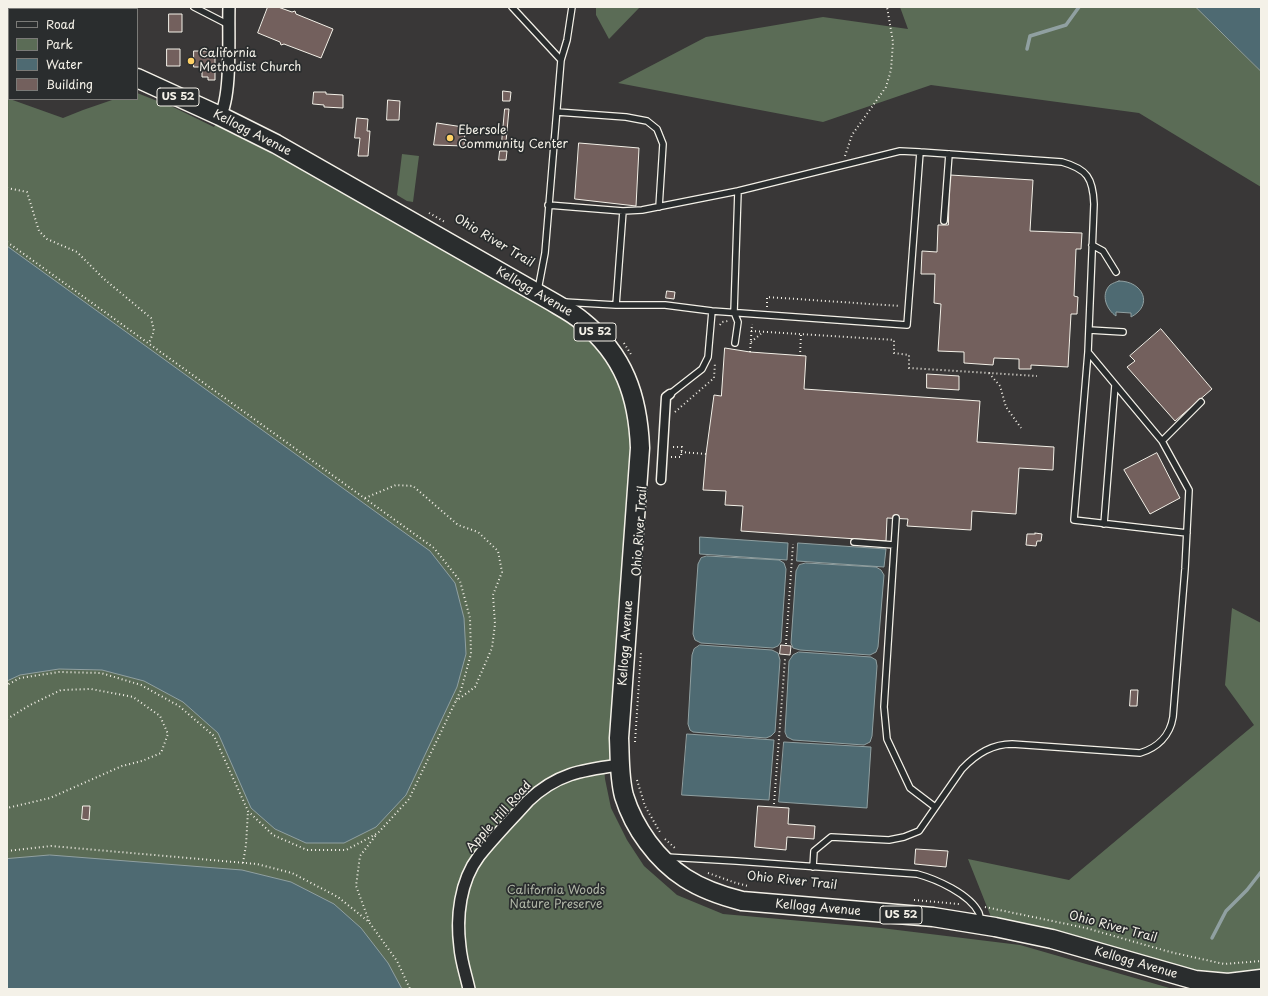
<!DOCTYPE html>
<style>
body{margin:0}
#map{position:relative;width:1268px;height:996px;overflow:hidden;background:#393737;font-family:"Playpen Sans",sans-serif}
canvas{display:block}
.frame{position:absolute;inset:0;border:8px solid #f4f1e8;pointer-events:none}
.legend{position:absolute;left:8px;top:8px;width:130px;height:92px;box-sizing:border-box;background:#2a2d2e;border:1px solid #7b7b78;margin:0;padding:5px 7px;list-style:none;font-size:12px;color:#f4f1e8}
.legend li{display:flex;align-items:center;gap:8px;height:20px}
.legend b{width:20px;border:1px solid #7b7b78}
</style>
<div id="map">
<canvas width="1268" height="996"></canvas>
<div class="frame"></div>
<ul class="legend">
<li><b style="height:5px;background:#2a2d2e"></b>Road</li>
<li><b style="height:11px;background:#5b6c56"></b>Park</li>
<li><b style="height:11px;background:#4e6a72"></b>Water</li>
<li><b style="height:11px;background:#73605d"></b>Building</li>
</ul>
</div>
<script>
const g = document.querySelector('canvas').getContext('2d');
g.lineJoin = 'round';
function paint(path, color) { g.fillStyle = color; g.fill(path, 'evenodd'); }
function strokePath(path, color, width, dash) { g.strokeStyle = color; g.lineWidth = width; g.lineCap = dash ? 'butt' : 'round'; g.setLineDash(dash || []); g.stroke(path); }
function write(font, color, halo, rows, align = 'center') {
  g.font = font + ' "Playpen Sans",sans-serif'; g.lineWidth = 3.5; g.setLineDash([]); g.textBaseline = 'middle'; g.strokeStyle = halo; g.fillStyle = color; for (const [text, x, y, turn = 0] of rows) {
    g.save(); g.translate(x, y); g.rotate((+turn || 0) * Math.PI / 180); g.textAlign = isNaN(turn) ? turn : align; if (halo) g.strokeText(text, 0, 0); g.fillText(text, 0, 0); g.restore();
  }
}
paint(new Path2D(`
 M596,7H640L609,39L596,15Z
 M900,7H1196L1261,71V187L1139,113L931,85L823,122L618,83L706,37L823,17L908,29Z
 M137,93L173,107L214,127L220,116L581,320L636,407L620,765L604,767L605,779L611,808L627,840L644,866L677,895L723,914L881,928L1020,945L1173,989H7V98L63,118L83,110L115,99H137ZM467,880L462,957L458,929Z
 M402,154L419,156L413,202L407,201L397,195Z
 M1232,608L1261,623V979L1228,983L995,927L968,859L1069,880L1254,725L1225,685Z`), '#5b6c56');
const water = new Path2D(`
 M1196,7H1261V71Z
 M7,246L430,551L455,583L464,618L466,654L457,687L406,795L376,827L344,843H306L275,829L251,808L218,733L183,702L144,681L102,670L59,669L20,675L7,681Z
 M1119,281C1143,281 1154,305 1131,317V313L1116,312V316C1107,310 1100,295 1110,285C1113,283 1116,282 1119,281Z
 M700,537L788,543L787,560L700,554Z
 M798,543L886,549L884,567L797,561Z
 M707,556L779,560L784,563L786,569L781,642L778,646L773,648L701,643L695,640L693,634L698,564L701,558Z
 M806,563L876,567L881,570L884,575L878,647L876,652L870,655L800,650L793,648L791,643L796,571L799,565Z
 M700,645L772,650L778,653L780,660L775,732L771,736L766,738L693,732L690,730L688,724L692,655L694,649Z
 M799,652L871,657L876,660L877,666L872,736L870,742L864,745L793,740L787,737L785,732L789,661L793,655Z
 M687,734L774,740L769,800L682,795Z
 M784,742L871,747L867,808L779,802Z
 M50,855L242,870L291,882L334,904L361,928L388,963L402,989H7V859Z`);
paint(water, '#4e6a72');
strokePath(water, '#90a0a1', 1);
strokePath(new Path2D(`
 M1027,49L1030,36L1066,25L1079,7
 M1212,938L1226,911L1247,890L1261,872`), '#90a0a1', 3.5);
const building = new Path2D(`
 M268,7H278L292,12L295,11L296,14L333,29L321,58L284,44L281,45L280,42L258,33Z
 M169,14H182V32H169Z
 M167,49H180V66H167Z
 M194,51H215V80H208V77H202V67H194Z
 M503,91L511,92L510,101H503Z
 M314,92H326V94L343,95V108L324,107V105L313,104Z
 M388,100L400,101L399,120H387Z
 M505,109H509L506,142H502Z
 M357,118L368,119L367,131H370L368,156H358L360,138H355Z
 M437,123L463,127V131L465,132L464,146L434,145Z
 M579,143L639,148L636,206L575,199Z
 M500,151H507L506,160H499Z
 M950,175L1033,180L1030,231L1082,233L1081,249H1076L1074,296L1078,297L1077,314H1071L1068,367L1031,365V369H1019V359L994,358L993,365L964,363V352L938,351L941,304L934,303L935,274H921L922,251L937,252L938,225H948Z
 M667,291L675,292L674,299L666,298Z
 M1161,329L1212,389L1175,421L1127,367L1135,361L1130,356Z
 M725,348L750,352L806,356L804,389L980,401L977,442L1054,447L1053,470L1019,468L1016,514L972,511L971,530L907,526L908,519L887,518L886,541L741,531L743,506L725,505L726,491L703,490L706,454L714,395L721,396Z
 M927,374L959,376V390L927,388Z
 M1157,453L1180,498L1150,514L1124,470Z
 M1035,533L1042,534L1041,541H1037L1036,546L1026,545L1027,534H1035Z
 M781,645L791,646L790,655L780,654Z
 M1131,690H1138L1137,706H1130Z
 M83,806H90L89,820L82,819Z
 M758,806L789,808L788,824L815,826L814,839L787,837L786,850L755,847Z
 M916,849L948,851L946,867L915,864Z`);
paint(building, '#73605d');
strokePath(building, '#f4f1e8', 1);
const service = new Path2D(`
 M194,7L229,25
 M512,7L561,60
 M557,112L626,117L647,121L657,129L663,144L659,207
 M548,205L623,211L616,305L564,302
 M623,211L642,210L738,191L734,312L738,322L735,343
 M944,221L949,154
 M1092,245L1103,251L1116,272
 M538,290L545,253L561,60L567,40L572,7
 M616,305H665L712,311L907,325L920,152L900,151L738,191
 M1089,330L1123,332
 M1088,352L1074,520L1187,533
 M670,394L702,369L708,357L712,311
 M1162,441L1201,402
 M896,518L884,707L887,739L910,788L935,807
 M1104,524L1115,385
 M854,542L894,545
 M666,857L736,861L917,874C936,879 970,894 979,913C980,916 980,919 981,922
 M813,867L814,851L831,837L889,840L904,837L919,831L962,769C976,754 992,744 1012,744L1140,753C1157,748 1170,736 1173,717L1185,569L1189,490L1162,441L1088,352L1094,204C1093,178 1087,169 1062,162L920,152`);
const pedestrian = new Path2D(`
 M661,480L666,397L670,394`);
const minor = new Path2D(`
 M220,116C232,95 228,34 229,7
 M469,989C466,975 461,961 460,947C456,917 460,881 479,856C494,837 512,819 528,801C557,773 583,770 620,765`);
const primary = new Path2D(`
 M7,27L9,28
 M137,78L220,116L276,144L551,301C561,307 573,313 582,321C624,355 638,396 640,448L619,738C620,757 619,777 624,796C634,828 657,860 685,878C702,889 722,896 742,901L933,917L995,927L1052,939L1195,980L1228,983L1261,979`);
strokePath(service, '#f4f1e8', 8);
strokePath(pedestrian, '#f4f1e8', 11);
strokePath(minor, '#f4f1e8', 14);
strokePath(primary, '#f4f1e8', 21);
strokePath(new Path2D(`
 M845,156L852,135L886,87L891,70L893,42L887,7
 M7,188L27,192L39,231L47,239L77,252L104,279L151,318L154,331L149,343
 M429,213L445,222
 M7,242L434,548L460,581L470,618L471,654L461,690L409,799L378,833L346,850H307L273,835L248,811L214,736L179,706L141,685L101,673L59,672L20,678L7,685
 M767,307V297L900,306
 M720,325L722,322L728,321
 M751,331L894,340V353L909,355V368L1037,376
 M751,342L763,332
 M624,343L632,356
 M750,352L752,324
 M800,356L801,334
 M989,373L1000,386L1006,407L1021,428
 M675,412L714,378L715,363
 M681,452L706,454
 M671,457H681L682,447H672
 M365,498L396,485L413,486L458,525L478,532L498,551L502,572L493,595L495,624L492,648L475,687L456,701
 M786,644L793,544
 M7,719L30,705L61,690L91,689L133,697L160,716L168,734L161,753L142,761L122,766L50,798L7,808
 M635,742L641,652
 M637,780L645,806L661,834
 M774,804L785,659
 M665,839L676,849
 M7,851L51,846L257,864L292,873L338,897L369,922L397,961L410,989
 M243,863L246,845L248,811
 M708,873L736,883L748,886
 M914,900L959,904
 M985,907L1086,928L1170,952L1224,964L1261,961
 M369,921L356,886L360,856L376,835`), '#f4f1e8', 2, [1, 3]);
strokePath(service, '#2a2d2e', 5.5);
strokePath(pedestrian, '#2a2d2e', 8);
strokePath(minor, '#2a2d2e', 11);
strokePath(primary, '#2a2d2e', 18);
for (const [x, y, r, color] of [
 [191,61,4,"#ffd166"],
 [450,138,4,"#ffd166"]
]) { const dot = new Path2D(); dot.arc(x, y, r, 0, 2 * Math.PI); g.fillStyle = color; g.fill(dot); strokePath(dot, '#2a2d2e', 1.5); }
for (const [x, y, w] of [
 [178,97,42],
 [595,332,42],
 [901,915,42]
]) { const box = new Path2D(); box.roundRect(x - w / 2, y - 9, w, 18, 3); g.fillStyle = '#2a2d2e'; g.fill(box); strokePath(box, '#f4f1e8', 1); }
write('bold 11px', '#f4f1e8', null, [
 ["US 52",178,97],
 ["US 52",595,332],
 ["US 52",901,915]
]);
write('12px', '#f4f1e8', '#2a2d2e', [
 ["California",199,54],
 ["Methodist Church",199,68],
 ["Ebersole",458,131],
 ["Community Center",458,145]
], 'left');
write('12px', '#f4f1e8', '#2a2d2e', [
 ["Kellogg Avenue",252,133,27],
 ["Ohio River Trail",494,241,31],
 ["Kellogg Avenue",534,292,30],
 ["Ohio River Trail",640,531,-86],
 ["Kellogg Avenue",626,643,-86],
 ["Apple Hill Road",499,817,-48],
 ["Ohio River Trail",792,881,6],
 ["Kellogg Avenue",818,908,5],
 ["Ohio River Trail",1113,927,15],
 ["Kellogg Avenue",1136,963,16]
]);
write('12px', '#afb5a6', '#2a2d2e', [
 ["California Woods",556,891],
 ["Nature Preserve",556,905]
]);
</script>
